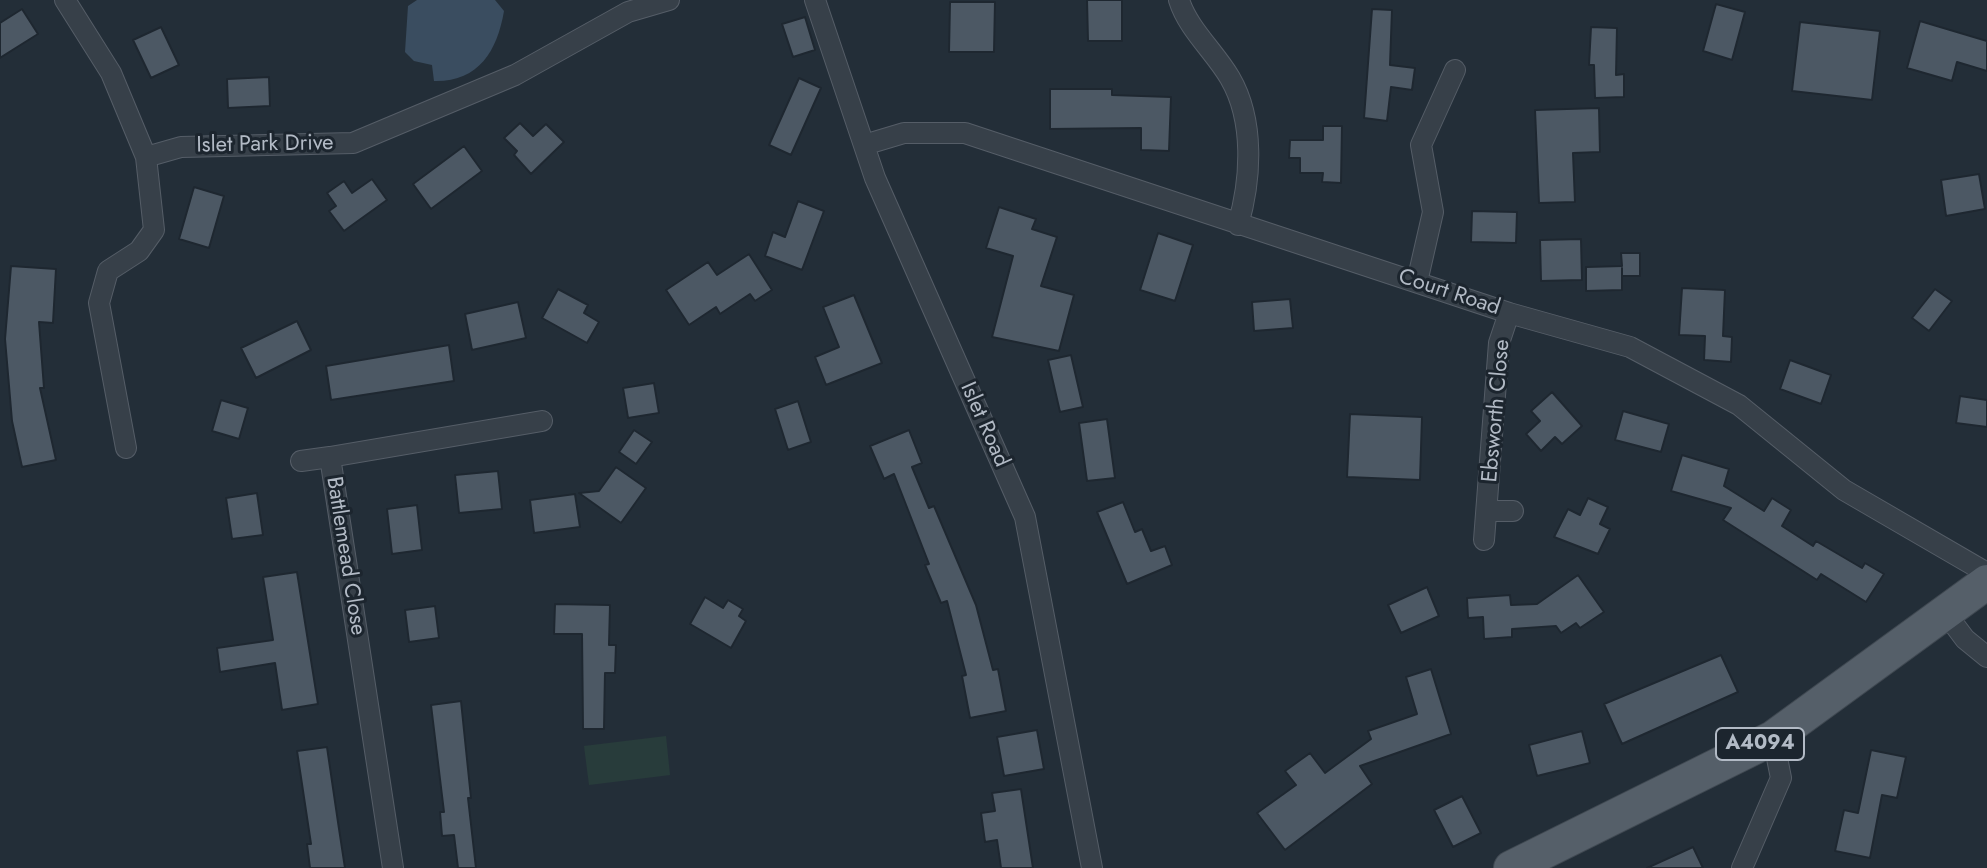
<!DOCTYPE html>
<style>
body{margin:0}
canvas{display:block;background:#232e38}
</style>
<canvas width="1987" height="868"></canvas>
<script>
const g = document.querySelector('canvas').getContext('2d');
g.lineJoin = 'round';
function paint(path, color) { g.fillStyle = color; g.fill(path, 'evenodd'); }
function strokePath(path, color, width, dash) { g.strokeStyle = color; g.lineWidth = width; g.lineCap = dash ? 'butt' : 'round'; g.setLineDash(dash || []); g.stroke(path); }
function write(font, color, halo, rows, align = 'center') {
  g.font = font + ' Jost,sans-serif'; g.lineWidth = 6; g.setLineDash([]); g.textBaseline = 'middle'; g.strokeStyle = halo; g.fillStyle = color; for (const [text, x, y, turn = 0] of rows) {
    g.save(); g.translate(x, y); g.rotate((+turn || 0) * Math.PI / 180); g.textAlign = isNaN(turn) ? turn : align; if (halo) g.strokeText(text, 0, 0); g.fillText(text, 0, 0); g.restore();
  }
}
paint(new Path2D(`
 M666,736L670,775L589,785L584,746Z`), '#283c3b');
paint(new Path2D(`
 M417,0H495L504,11C497,52 478,82 434,81L432,65L414,61L405,52L408,6Z`), '#3a4d60');
const building = new Path2D(`
 M1087,0H1122V41H1088Z
 M950,2H995L994,52H949Z
 M1716,4L1745,12L1732,60L1703,51Z
 M22,9L38,34L0,58V23Z
 M1372,9L1392,10L1390,65L1415,68L1412,90L1391,87L1387,121L1364,118Z
 M805,17L815,50L793,57L782,24Z
 M1920,21L1987,41V71L1957,62L1952,81L1907,68Z
 M1800,22L1880,31L1872,100L1792,91Z
 M161,27L179,65L151,78L133,40Z
 M1591,27L1617,28L1616,75L1624,74V97L1595,98L1594,65H1589Z
 M269,77L270,106L228,108L227,79Z
 M799,78L821,88L791,155L769,145Z
 M1050,89H1112V95L1171,97L1169,151L1141,150V128L1050,129Z
 M1599,108L1600,152L1573,153L1575,202L1539,203L1535,110Z
 M520,123L533,136L546,124L564,142L531,174L514,155L517,151L504,138Z
 M1323,126H1342L1341,183L1322,182L1323,173H1300V158H1289L1290,140H1323Z
 M464,146L482,171L431,209L413,184Z
 M1979,174L1985,209L1946,216L1941,180Z
 M372,179L387,200L344,231L329,211L336,206L327,193L344,181L352,193Z
 M194,187L224,196L209,248L179,239Z
 M798,201L824,211L802,270L765,256L773,232L785,237Z
 M999,207L1036,219L1032,229L1057,237L1041,286L1074,295L1059,351L992,337L1013,256L986,248Z
 M1472,211L1517,212L1516,243L1471,242Z
 M1158,233L1193,245L1175,301L1140,290Z
 M1581,239L1582,280L1541,281L1540,240Z
 M1621,253H1640V276H1622V268V290L1586,291V267L1622,266Z
 M749,254L772,290L755,301L750,294L720,314L716,307L689,325L666,290L708,262L717,275Z
 M11,266L56,269L53,323L39,322L44,388H40L56,460L22,467L12,421L5,339Z
 M1682,288L1725,290L1723,336L1732,337L1731,362L1704,360L1705,336L1679,335Z
 M558,289L588,305L584,313L599,322L587,343L542,318Z
 M1935,289L1952,301L1929,331L1912,318Z
 M854,295L882,363L826,385L815,357L839,347L823,307Z
 M1290,299L1293,328L1254,331L1252,302Z
 M518,302L526,338L472,350L465,314Z
 M297,321L311,350L256,378L241,348Z
 M449,345L454,381L331,400L326,366Z
 M1071,355L1083,407L1060,412L1048,360Z
 M1790,360L1831,375L1821,404L1780,389Z
 M654,383L659,413L628,418L623,388Z
 M1552,392L1582,426L1562,444L1555,437L1541,451L1526,434L1540,421L1531,411Z
 M1960,396L1987,400V427L1956,423Z
 M221,400L248,408L239,439L212,431Z
 M798,401L811,442L788,450L775,409Z
 M1623,411L1669,424L1661,452L1615,440Z
 M1350,414L1422,417L1420,480L1347,477Z
 M1107,419L1115,478L1087,481L1079,423Z
 M634,430L652,442L636,464L619,452Z
 M909,430L922,463L912,467L929,508L934,506L976,605L993,670L998,669L1006,711L970,718L962,676L966,675L947,601L941,603L925,565L929,564L894,474L884,479L870,446Z
 M1682,455L1729,469L1724,486L1764,511L1772,498L1791,510L1782,526L1813,546L1816,541L1862,568L1865,563L1884,574L1866,602L1821,574L1817,580L1723,520L1731,508L1671,491Z
 M616,467L646,488L621,523L579,493L599,491Z
 M498,471L502,509L459,513L455,475Z
 M257,493L263,535L232,539L226,498Z
 M575,494L580,527L534,533L530,500Z
 M1588,498L1608,507L1600,524L1610,529L1598,554L1554,537L1568,509L1580,515Z
 M1123,502L1135,532L1142,529L1151,551L1165,546L1172,565L1127,584L1097,512Z
 M417,505L422,550L392,554L387,509Z
 M297,572L318,704L282,710L275,663L220,672L217,648L273,640L263,577Z
 M1578,575L1604,612L1580,628L1576,623L1561,633L1556,626L1512,629V637L1484,639L1483,617L1468,618L1467,598L1510,595L1511,605L1537,604Z
 M1427,587L1439,616L1401,633L1388,605Z
 M705,597L723,608L728,600L743,609L739,616L746,621L731,648L690,624Z
 M555,604L610,605L609,645H616L615,673H605L604,729H583L582,634H554Z
 M435,606L439,638L409,642L405,610Z
 M1721,655L1738,692L1622,744L1604,704Z
 M1431,669L1451,734L1360,766L1372,784L1285,850L1257,813L1296,785L1285,771L1310,753L1325,773L1371,739L1368,731L1417,714L1406,677Z
 M461,701L471,798H468L476,868H458L454,835L442,836L440,812H444L431,705Z
 M1037,730L1044,769L1004,776L997,737Z
 M1582,731L1590,763L1537,776L1529,745Z
 M327,747L338,822L345,868H310L307,844H311L297,751Z
 M1871,750L1906,757L1897,798L1882,795L1870,858L1835,851L1844,810L1858,813Z
 M1021,789L1033,868H1001L997,840L985,842L981,813L995,811L992,793Z
 M1462,796L1481,833L1453,847L1434,810Z
 M1693,847L1703,868H1647Z`);
paint(building, '#4c5864');
strokePath(building, '#1e2730', 2);
const street = new Path2D(`
 M65,0L111,73L146,157L181,147L353,143L515,75L628,12L669,0
 M815,0L875,178L1025,517L1092,868
 M1179,0C1188,29 1215,52 1230,78C1255,121 1251,180 1238,225
 M864,145L904,133H965L1509,313L1630,347L1739,405L1844,490L1987,573
 M1417,282L1433,212L1421,145L1455,70
 M126,448L99,303L108,271L139,251L154,230L146,157
 M301,461L330,457
 M1488,511H1513
 M1484,540L1499,343L1509,313
 M1944,611L1965,639L1987,657
 M393,868L330,457L542,421
 M1742,868L1781,778L1773,738`);
const primary = new Path2D(`
 M1511,868L1773,738L1987,582`);
strokePath(street, '#555d67', 22);
strokePath(primary, '#404952', 36);
strokePath(street, '#374049', 20);
strokePath(primary, '#555f69', 34);
for (const [x, y, w] of [
 [1760,744,88]
]) { const box = new Path2D(); box.roundRect(x - w / 2, y - 16, w, 32, 6); g.fillStyle = '#1c252e'; g.fill(box); strokePath(box, '#b2bac5', 2); }
write('bold 20px', '#b2bac5', null, [
 ["A4094",1760,744]
]);
write('22px', '#b2bac5', '#1c252e', [
 ["Islet Park Drive",265,145,-1],
 ["Court Road",1449,293,18],
 ["Ebsworth Close",1497,411,-85],
 ["Islet Road",984,425,66],
 ["Battlemead Close",345,556,81]
]);
</script>
